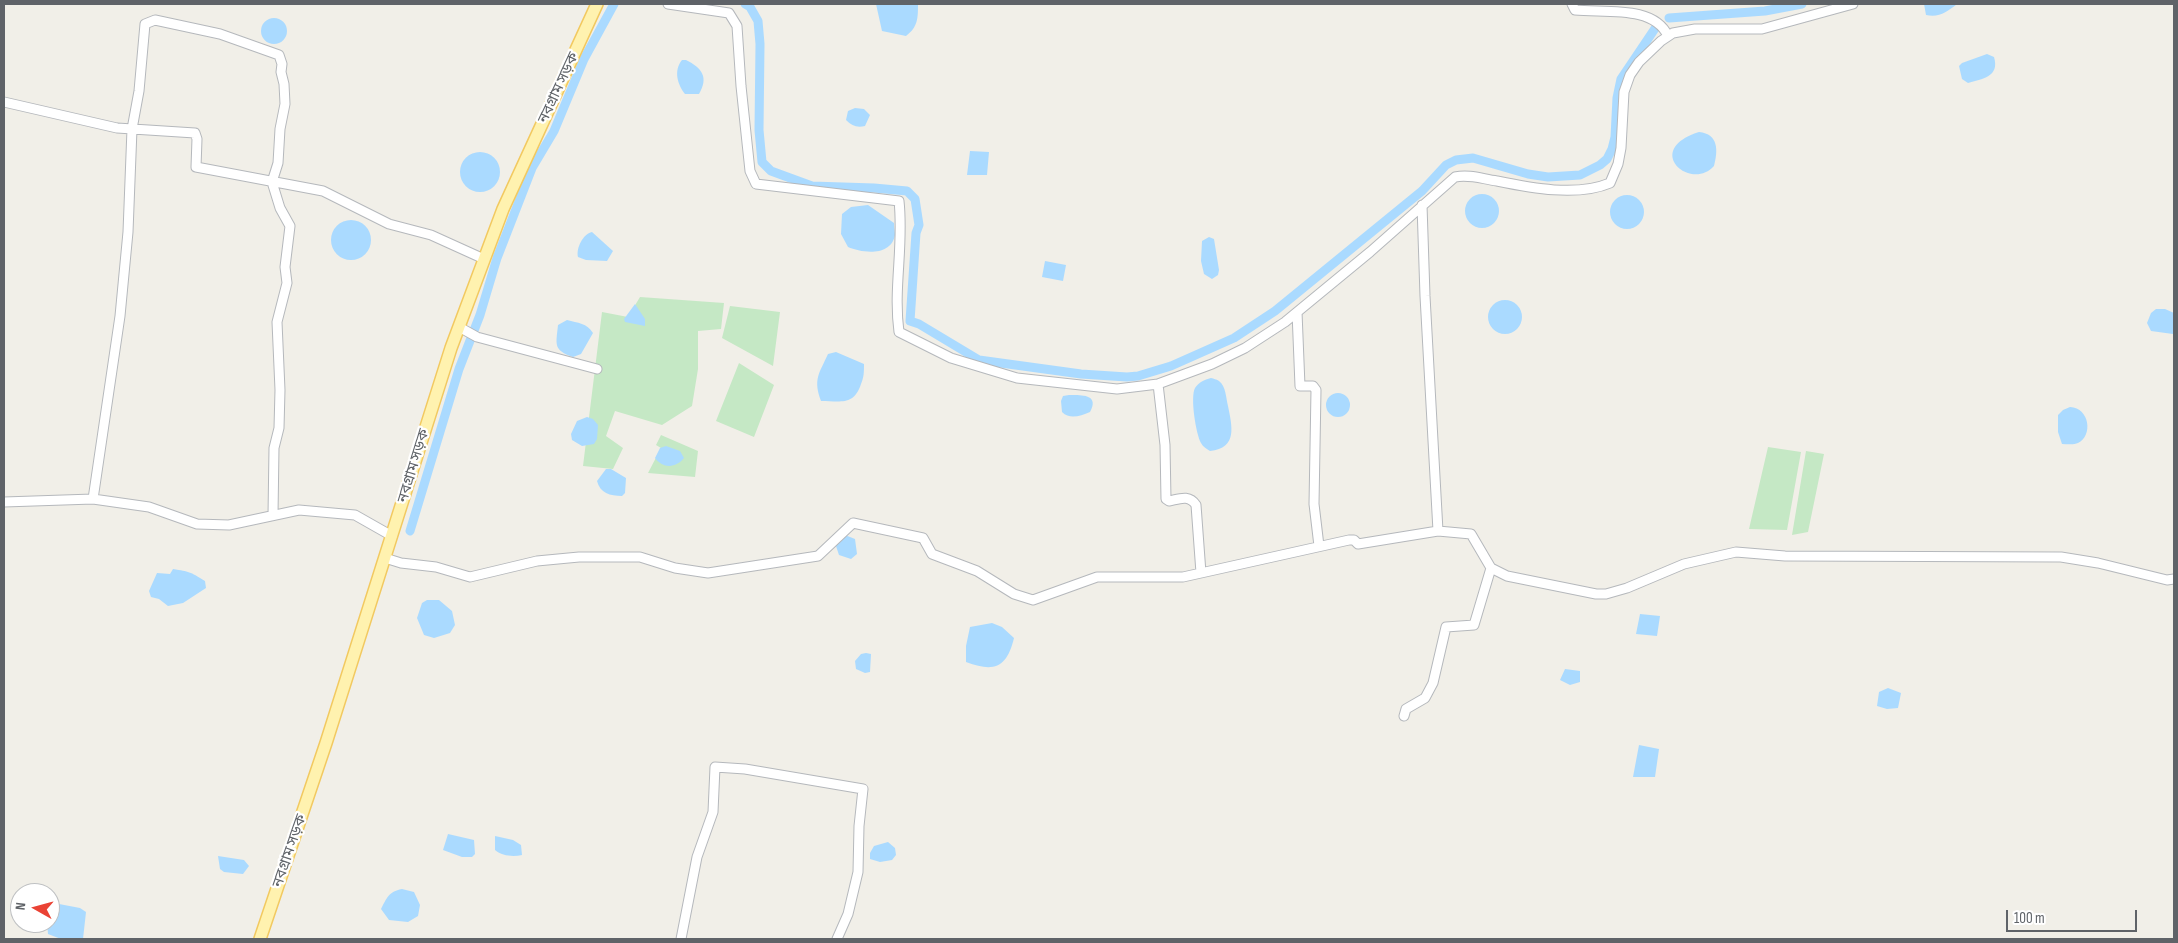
<!DOCTYPE html>
<meta charset="utf-8">
<style>
body{margin:0}
#map{position:relative;width:2178px;height:943px;overflow:hidden;background:#f1efe8;font-family:"Sofia Sans Condensed",sans-serif}
canvas{display:block}
.frame{position:absolute;inset:0;border:5px solid #5f6368;pointer-events:none}
.north{position:absolute;left:10px;top:883px;width:50px;height:50px;box-sizing:border-box;background:#fff;border:1px solid #bfc1c3;border-radius:50%;rotate:277deg;font-size:14px;font-weight:700;line-height:20px;text-align:center;color:#5f6368}
.north::after{content:'';display:block;margin:auto;width:18px;height:22px;background:#ea4335;clip-path:polygon(50% 0,100% 100%,50% 72%,0 100%)}
.scale{position:absolute;left:2006px;top:910px;width:131px;height:22px;box-sizing:border-box;border:2px solid #5f6368;border-top:0;padding-left:6px;font-size:15px;line-height:18px;white-space:nowrap;color:#5f6368;-webkit-text-stroke:4px #fff;paint-order:stroke}
</style>
<div id="map">
<canvas width="2178" height="943"></canvas>
<div class="frame"></div>
<div class="north">N</div>
<div class="scale">100 m</div>
</div>
<script>
const g = document.querySelector('canvas').getContext('2d');
g.lineJoin = 'round';
function paint(path, color) { g.fillStyle = color; g.fill(path, 'evenodd'); }
function strokePath(path, color, width, dash) { g.strokeStyle = color; g.lineWidth = width; g.lineCap = dash ? 'butt' : 'round'; g.setLineDash(dash || []); g.stroke(path); }
function write(font, color, halo, rows, align = 'center') {
  g.font = font + ' "Sofia Sans Condensed","Noto Sans Bengali",sans-serif'; g.lineWidth = 4.5; g.setLineDash([]); g.textBaseline = 'middle'; g.strokeStyle = halo; g.fillStyle = color; for (const [text, x, y, turn = 0] of rows) {
    g.save(); g.translate(x, y); g.rotate((+turn || 0) * Math.PI / 180); g.textAlign = isNaN(turn) ? turn : align; if (halo) g.strokeText(text, 0, 0); g.fillText(text, 0, 0); g.restore();
  }
}
paint(new Path2D(`
 M640,297L724,303L721,329L698,331V369L692,406L662,425L615,411L606,436L623,448L613,469L583,466L602,312L628,317Z
 M730,306L780,312L773,366L722,338Z
 M739,363L774,385L754,437L716,421Z
 M661,435L698,451L695,477L648,473L661,448L656,445Z
 M1768,447L1801,452L1787,530L1749,529Z
 M1806,451L1824,454L1808,532L1792,535Z`), '#c5e8c5');
paint(new Path2D(`
 M876,4H918C918,18 918,27 906,36L882,31Z
 M1924,4H1957C1947,12 1939,18 1926,15Z
 M261 31a13 13 0 1 1 26 0a13 13 0 1 1-26 0Z
 M1987,54L1994,57C2000,77 1982,79 1968,83L1962,79L1959,66L1962,63Z
 M682,60H686C702,68 709,77 699,94H685C678,85 673,71 682,60Z
 M855,108L864,109L870,115L865,126C857,128 852,126 846,120L848,111Z
 M1699,132C1719,134 1718,151 1714,166C1691,192 1642,150 1699,132Z
 M970,151L989,152L987,175H967Z
 M460 172a20 20 0 1 1 40 0a20 20 0 1 1-40 0Z
 M1465 211a17 17 0 1 1 34 0a17 17 0 1 1-34 0Z
 M1610 212a17 17 0 1 1 34 0a17 17 0 1 1-34 0Z
 M868,205L894,223C894,227 895,232 895,235C891,257 862,253 848,247L841,234L842,214L851,207Z
 M331 240a20 20 0 1 1 40 0a20 20 0 1 1-40 0Z
 M592,232L613,251L607,261L586,260L578,257C576,248 583,234 592,232Z
 M1209,237L1214,239L1219,270L1218,275L1212,279L1204,274L1201,261L1202,241Z
 M1045,261L1066,265L1063,281L1042,277Z
 M1488 317a17 17 0 1 1 34 0a17 17 0 1 1-34 0Z
 M635,304L645,319V326L625,322L624,319Z
 M2156,309H2165L2174,313L2173,334L2151,331L2147,323L2151,313Z
 M567,320C578,323 587,323 593,333L581,354L573,357C553,350 556,345 558,325Z
 M836,352L864,364C864,372 864,377 861,384C854,406 840,401 821,401C813,379 819,374 828,354Z
 M1211,378C1214,379 1216,379 1219,381C1226,386 1226,398 1228,406C1232,426 1238,448 1210,451C1207,449 1203,447 1201,443C1196,434 1190,397 1195,388C1199,382 1204,380 1211,378Z
 M1326 405a12 12 0 1 1 24 0a12 12 0 1 1-24 0Z
 M1069,395C1081,395 1100,394 1090,412C1080,416 1070,420 1062,412L1061,401L1063,396Z
 M2070,407C2090,408 2093,436 2078,443C2074,445 2067,444 2062,444L2058,432V415L2063,410Z
 M587,417L593,419L598,425L597,439L594,444L582,446L572,440L571,434L577,421Z
 M666,446L680,451L684,458C676,468 663,469 655,458L660,448Z
 M606,469H611L626,478L625,493L622,496C610,496 600,493 597,481Z
 M845,535L855,539L857,554L851,559L839,555L836,546Z
 M173,569C190,572 189,571 205,581L206,588L183,603L168,606L159,599L151,597L149,591L157,573L170,574Z
 M427,600H439L452,611L455,625L450,633L434,638L424,635L417,618L422,603Z
 M1640,614L1660,616L1657,636L1636,634Z
 M992,623L1002,627L1014,638C1007,667 995,673 966,662V646L970,627Z
 M866,653L871,654L870,672L865,673L856,669L855,661L861,654Z
 M1565,669L1580,671V682L1570,685L1560,680Z
 M1888,688L1901,693L1898,708L1887,709L1877,706L1879,692Z
 M1639,745L1659,749L1655,777H1633Z
 M448,834L474,840L475,854L472,857H462L443,850Z
 M495,836L513,840L521,845L522,855C513,857 502,856 495,850Z
 M888,842L895,848L896,855L892,860L880,862L870,859V853L874,846Z
 M218,856L244,860L249,866L243,874L224,872L220,869Z
 M402,889L414,892L420,905L418,916L408,922L389,920L381,909C387,898 388,892 402,889Z
 M59,904L80,908L86,912L83,939H61L48,934L47,923H50V909Z`), '#aadaff');
strokePath(new Path2D(`
 M745,4L750,7L758,21L760,44L759,130L762,162L771,171L812,186L874,188L907,191L915,199L919,225L916,233L910,321L919,324L979,360L1081,374L1127,377L1138,376L1171,366L1234,338L1275,311L1422,191L1446,165L1456,160L1473,158L1528,174L1548,177L1580,175L1600,165L1607,159L1612,149L1615,137L1617,98L1621,79L1656,27
 M1669,18L1765,11L1802,4
 M410,531L459,369L480,315L497,258L532,168L554,131L584,59L614,4`), '#aadaff', 9);
const minor = new Path2D(`
 M668,4L729,13L737,26L741,86L750,171L756,184L899,201C904,246 893,288 899,332L951,358L1017,378L1117,389L1158,384L1212,364L1245,348L1285,322L1370,252L1455,177C1470,174 1482,179 1497,181C1531,188 1577,197 1610,183L1618,164L1621,148L1624,92L1630,75L1639,62L1661,41L1673,33L1695,29H1762L1853,4
 M1572,4L1575,10C1605,13 1654,5 1668,36
 M4,102L117,128L195,133L197,139L196,167L323,191L389,224L431,235L484,259
 M1422,205L1425,296L1438,531
 M1297,312L1300,386H1313L1316,390L1314,504L1319,546
 M459,327L477,337L597,369
 M1158,384L1165,445L1166,499L1169,501C1179,499 1189,494 1196,505L1201,573
 M93,499L149,507L197,524L229,525L299,510L355,515L392,536
 M4,502L93,499L120,316L128,232L132,129L139,91L145,24L155,20L220,34L279,55L282,64L281,72L284,84L285,104L280,129L278,163L272,182L280,208L290,226L285,267L287,283L277,322L280,390L279,428L274,448L273,515
 M385,558L401,563L436,567L470,577L537,561L579,557H640L675,568L708,573L818,556L853,523L923,538L932,554L977,571L1014,594L1033,600L1097,577H1183L1349,540H1354L1358,544L1438,531L1471,534L1491,568L1507,576L1596,594H1606L1627,588L1684,564L1736,552L1785,556L2061,557L2098,563L2167,580L2174,579
 M1404,716L1406,709L1425,698L1433,683L1446,627L1474,625L1491,568
 M681,939L697,857L713,812L715,767L745,769L863,789L859,826L858,872L848,914L837,939`);
const major = new Path2D(`
 M260,939L326,743L451,348L503,209L597,4`);
strokePath(minor, '#b5b8bc', 11);
strokePath(major, '#f2c960', 14);
strokePath(minor, '#fff', 9);
strokePath(major, '#fff2af', 11);
write('15px', '#5f6368', '#fff', [
 ["নবগ্রাম সড়ক",559,88,-65],
 ["নবগ্রাম সড়ক",414,466,-73],
 ["নবগ্রাম সড়ক",290,851,-71]
]);
</script>
